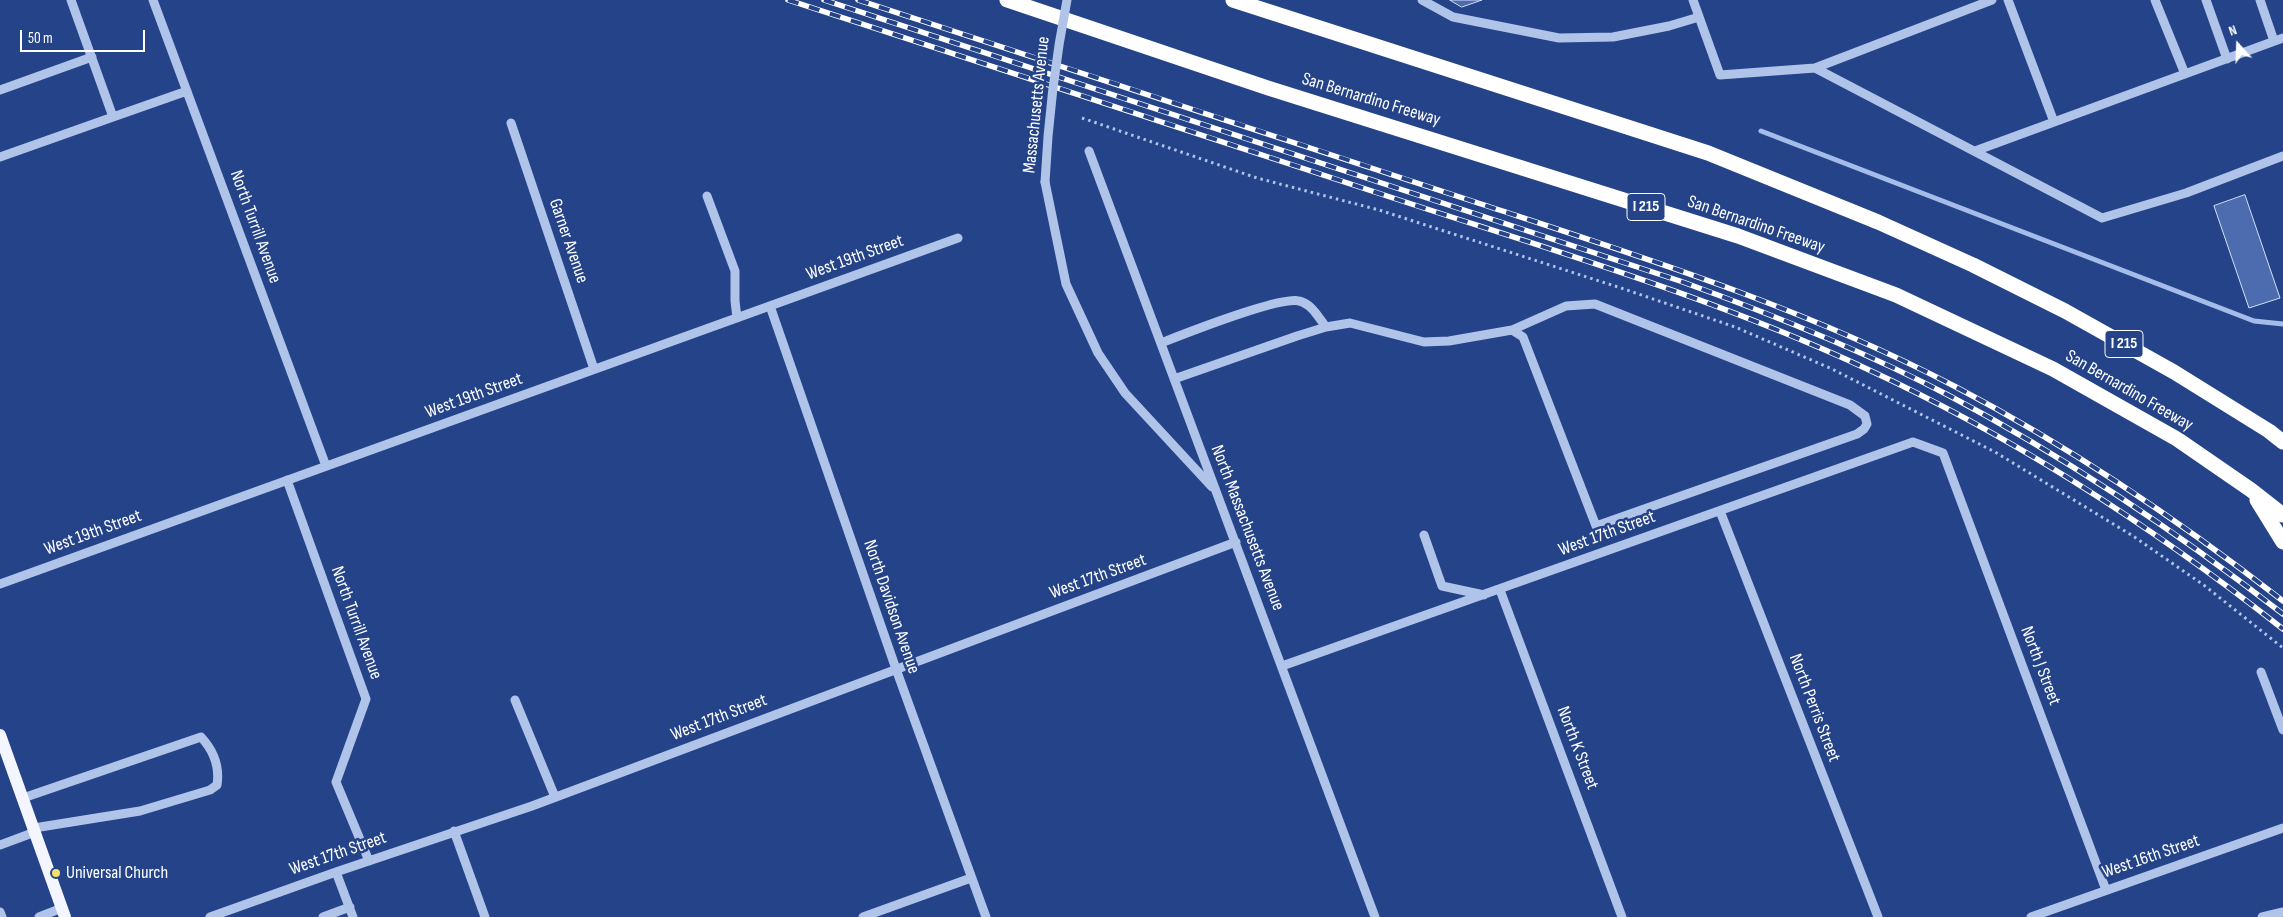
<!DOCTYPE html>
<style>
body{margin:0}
#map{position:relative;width:2283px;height:917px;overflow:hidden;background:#244388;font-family:"Sofia Sans Condensed",sans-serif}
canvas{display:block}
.north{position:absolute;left:2213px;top:20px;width:50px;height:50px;-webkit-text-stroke:4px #244388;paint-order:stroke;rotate:340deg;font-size:14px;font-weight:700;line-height:20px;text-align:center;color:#fff}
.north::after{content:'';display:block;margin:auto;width:18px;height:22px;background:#fff;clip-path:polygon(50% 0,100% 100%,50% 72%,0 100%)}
.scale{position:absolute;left:20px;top:30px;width:125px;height:22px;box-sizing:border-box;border:2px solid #fff;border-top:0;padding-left:6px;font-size:15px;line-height:18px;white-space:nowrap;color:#fff;-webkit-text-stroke:4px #244388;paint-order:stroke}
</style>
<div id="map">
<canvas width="2283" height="917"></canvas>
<div class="north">N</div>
<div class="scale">50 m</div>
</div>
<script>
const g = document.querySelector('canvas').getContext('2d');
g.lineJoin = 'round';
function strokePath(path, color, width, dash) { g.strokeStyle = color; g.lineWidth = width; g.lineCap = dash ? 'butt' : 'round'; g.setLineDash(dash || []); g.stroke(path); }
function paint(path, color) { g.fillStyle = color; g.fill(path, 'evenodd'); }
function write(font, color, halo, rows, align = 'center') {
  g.font = font + ' "Sofia Sans Condensed",sans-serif'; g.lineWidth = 5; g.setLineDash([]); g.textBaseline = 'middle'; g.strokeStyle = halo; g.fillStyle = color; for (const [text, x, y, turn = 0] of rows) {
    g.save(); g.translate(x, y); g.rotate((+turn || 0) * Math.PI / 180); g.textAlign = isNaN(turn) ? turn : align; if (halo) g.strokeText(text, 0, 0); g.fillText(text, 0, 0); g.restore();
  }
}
strokePath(new Path2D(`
 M1761,131L2254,321L2283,324`), '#a4bcea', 5);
const building = new Path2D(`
 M1450,0H1482L1462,7Z
 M2245,195L2280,298L2249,308L2214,206Z`);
paint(building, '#4d6cb0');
strokePath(building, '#d4dff7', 1);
strokePath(new Path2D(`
 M1082,118L1257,178L1379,210L1621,288L1735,327L1832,369L1995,452L2133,536L2205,586L2283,648`), '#b0c3e9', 3, [2.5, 4]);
strokePath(new Path2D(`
 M71,0L113,117L187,91
 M153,0L326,466
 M1422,0L1453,17L1559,38L1613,37L1669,26L1699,17
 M1693,0L1720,75L1815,68L2102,218L2186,193L2283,156
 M2008,0L2054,122
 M2155,0L2185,74
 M2206,0L2227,59
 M2260,0L2274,41
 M1815,68L1992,0
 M0,90L92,57
 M511,123L594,369
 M1089,151L1375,917
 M1975,151L2283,38
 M0,157L113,117
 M1045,182L1066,284L1098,353L1125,393L1212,487
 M707,196L735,271V301L737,318
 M770,306L896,669L986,917
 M1161,343C1184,334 1280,296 1299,301C1312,304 1318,317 1326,327
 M1174,379L1297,336L1326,327L1350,323L1424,342L1449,341L1512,330L1523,337L1596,526L1857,434L1864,429L1867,424L1865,416L1850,405L1595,304L1566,306L1512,330
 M287,480L366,699L336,782L369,861
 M1720,511L1878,917
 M1424,535L1442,586L1484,595
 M0,584L958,238
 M1500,590L1622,917
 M1282,666L1913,442L1943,453L2106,890
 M2261,672L2283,730
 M515,700L555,797
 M23,798L201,737C213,750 220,766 217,785L210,790L140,811L34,828
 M454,831L485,917
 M0,845L35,832
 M336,872L353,917
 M0,912L2,917
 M39,917L62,908
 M210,917L336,872L532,806L1236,542
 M323,917L350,907
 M863,917L971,878
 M2031,917L2283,828
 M2262,917L2283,912`), '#b0c3e9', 9);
strokePath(new Path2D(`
 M0,735L65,917`), '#f3f6fe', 12);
strokePath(new Path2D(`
 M1007,0L1268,88L1738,236L1896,295L2053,369L2177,439L2251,490L2283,515
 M1233,0L1708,153L1878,222L1973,265L2065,311L2174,372L2269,431L2283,442
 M2257,500L2283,542`), '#fff', 15);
const rail = new Path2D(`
 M788,0C986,64 1184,129 1381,194C1544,248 1711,296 1867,369C2016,438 2153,527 2283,629
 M824,0L1680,281C1771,314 1862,350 1948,395C2067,458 2177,532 2283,614
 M858,0C1064,67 1270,134 1475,202C1639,256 1803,307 1956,387C2072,448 2180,521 2283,601`);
strokePath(rail, '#fff', 5.5);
strokePath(rail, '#244388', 4, [11]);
strokePath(new Path2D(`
 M1045,182C1048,121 1055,61 1067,0`), '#b0c3e9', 9);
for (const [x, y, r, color] of [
 [56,873,5,"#f3df74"]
]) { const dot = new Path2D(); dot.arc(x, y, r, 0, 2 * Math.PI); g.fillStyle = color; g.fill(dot); strokePath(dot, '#244388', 2); }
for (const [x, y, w] of [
 [1646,207,38],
 [2124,344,38]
]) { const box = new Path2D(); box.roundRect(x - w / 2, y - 13.5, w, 27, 4); g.fillStyle = '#244388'; g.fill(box); strokePath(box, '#fff', 1); }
write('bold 16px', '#fff', null, [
 ["I 215",1646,207],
 ["I 215",2124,344]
]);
write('18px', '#fff', '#244388', [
 ["San Bernardino Freeway",1371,100,17],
 ["Massachusetts Avenue",1037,105,-84],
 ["San Bernardino Freeway",1756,225,19],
 ["North Turrill Avenue",255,227,70],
 ["Garner Avenue",568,241,71],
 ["West 19th Street",855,258,-20],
 ["San Bernardino Freeway",2129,391,30],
 ["West 19th Street",474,396,-20],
 ["North Massachusetts Avenue",1247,528,69],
 ["West 19th Street",93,533,-20],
 ["West 17th Street",1607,534,-20],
 ["West 17th Street",1098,577,-20],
 ["North Davidson Avenue",891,607,71],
 ["North Turrill Avenue",356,623,70],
 ["North J Street",2040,666,69],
 ["North Perris Street",1814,708,69],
 ["West 17th Street",719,718,-21],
 ["North K Street",1577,748,69],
 ["West 17th Street",338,854,-19],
 ["West 16th Street",2151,857,-19]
]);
write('18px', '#fff', '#244388', [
 ["Universal Church",66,873]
], 'left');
</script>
